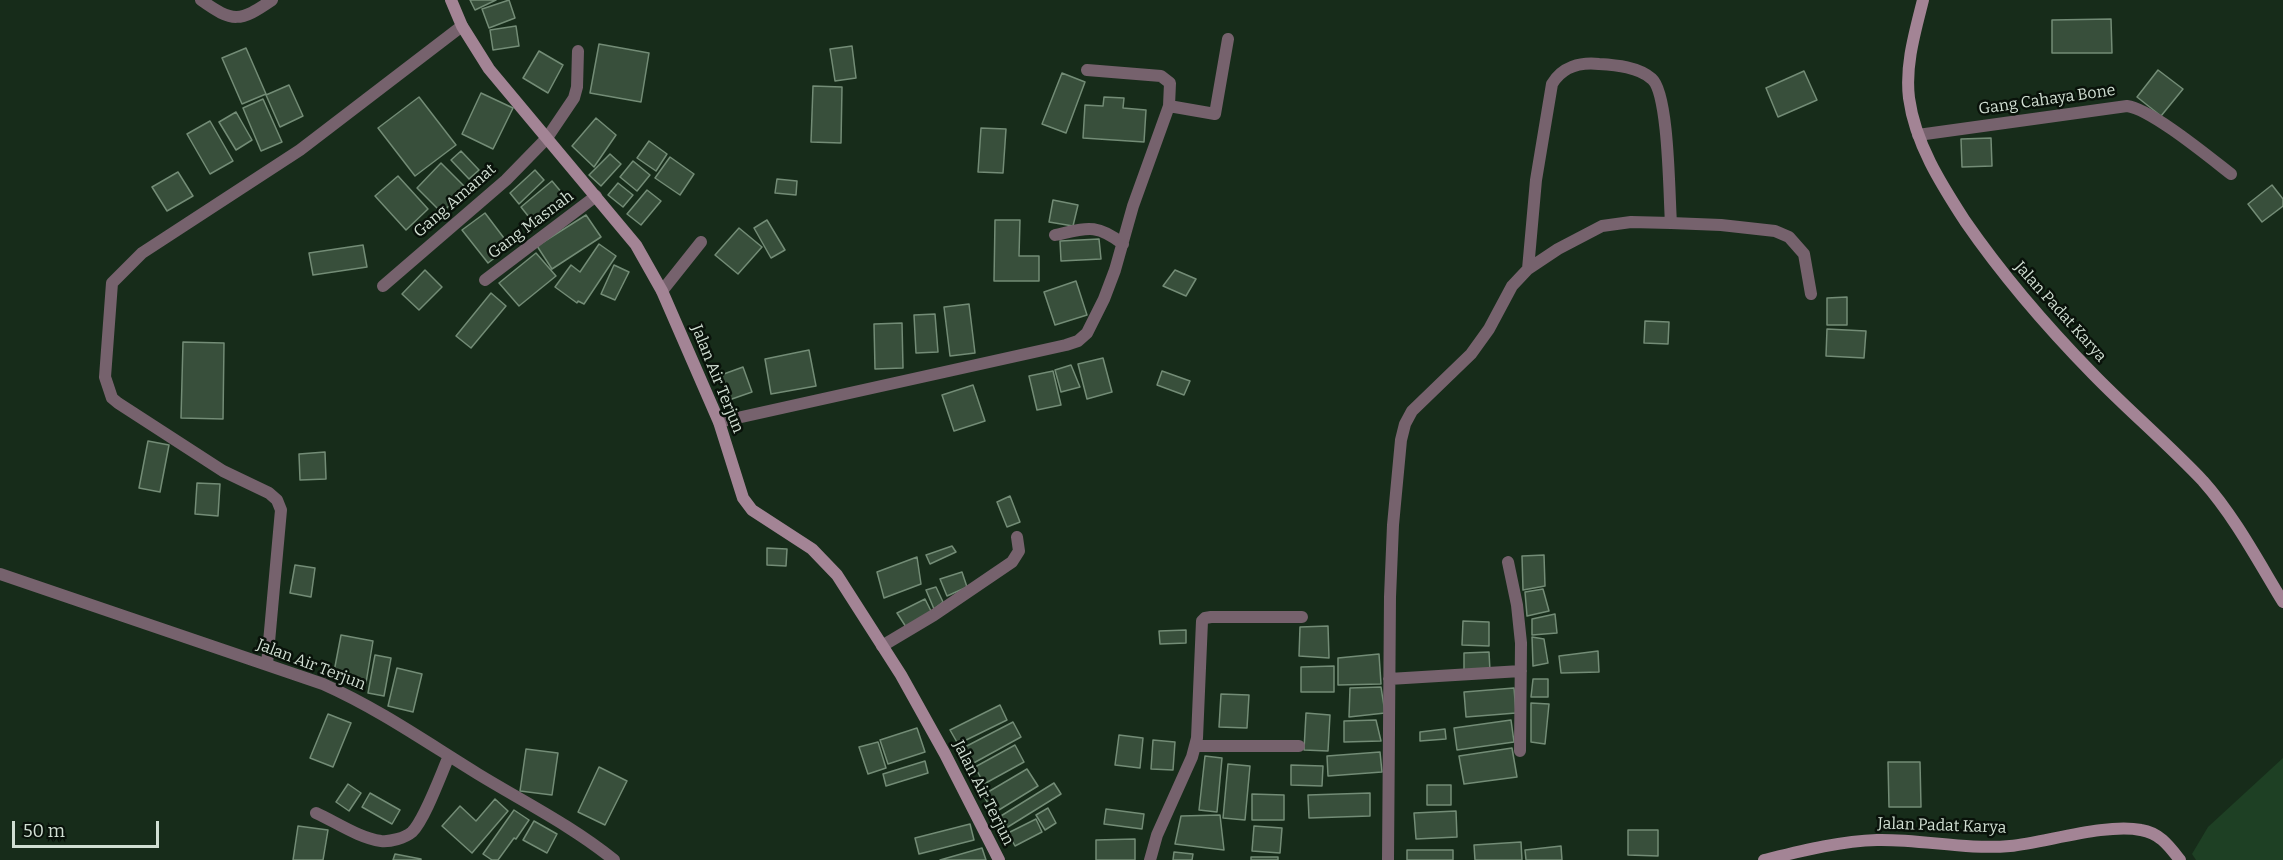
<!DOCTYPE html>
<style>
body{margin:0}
#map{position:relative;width:2283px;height:860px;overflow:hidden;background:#172c1a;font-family:Bitter,serif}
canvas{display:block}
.scale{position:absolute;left:12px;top:821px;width:147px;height:27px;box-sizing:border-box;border:3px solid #d1dfd3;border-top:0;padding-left:8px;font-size:18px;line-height:21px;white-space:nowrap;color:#d1dfd3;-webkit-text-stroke:4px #09120a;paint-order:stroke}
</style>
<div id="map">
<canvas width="2283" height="860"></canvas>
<div class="scale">50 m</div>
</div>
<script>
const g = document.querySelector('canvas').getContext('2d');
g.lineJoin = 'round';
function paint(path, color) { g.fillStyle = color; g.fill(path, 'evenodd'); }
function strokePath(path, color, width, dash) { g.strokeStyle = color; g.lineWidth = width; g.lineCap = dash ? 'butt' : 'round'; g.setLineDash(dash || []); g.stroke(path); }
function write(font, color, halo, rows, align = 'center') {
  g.font = font + ' Bitter,serif'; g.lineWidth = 5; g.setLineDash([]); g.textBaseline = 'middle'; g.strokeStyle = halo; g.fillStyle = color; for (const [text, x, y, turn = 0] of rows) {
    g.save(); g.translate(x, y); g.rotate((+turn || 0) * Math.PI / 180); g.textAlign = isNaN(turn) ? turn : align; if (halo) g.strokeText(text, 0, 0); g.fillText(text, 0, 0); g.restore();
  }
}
paint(new Path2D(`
 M2283,758V860H2196L2192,854L2208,827Z`), '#1e4024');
const building = new Path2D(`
 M470,0H496L475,10Z
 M509,0L515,18L489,28L482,9Z
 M2111,19L2112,53H2052V20Z
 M516,26L519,46L493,50L490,30Z
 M599,44L649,53L641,102L590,93Z
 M852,46L856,78L835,81L830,49Z
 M246,48L266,94L242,104L222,58Z
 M539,51L563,65L548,93L523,78Z
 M2158,70L2183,89L2161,116L2137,97Z
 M1804,71L1817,100L1778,117L1766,88Z
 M1062,73L1085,82L1066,133L1042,124Z
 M289,85L303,116L280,127L266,95Z
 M813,86L842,87L841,143L811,142Z
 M481,93L513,108L493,149L462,134Z
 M419,97L456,145L415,176L378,128Z
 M1104,97L1124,98L1123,108L1146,110L1144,142L1083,138L1085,105L1103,106Z
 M263,99L282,142L261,151L243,108Z
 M236,112L252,140L236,150L219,122Z
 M596,118L616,135L594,167L572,146Z
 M210,121L233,161L210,174L187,134Z
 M981,128L1006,129L1003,173L978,172Z
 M1991,138L1992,166L1962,167L1961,139Z
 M649,141L667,154L656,171L637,158Z
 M461,151L479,170L469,179L451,160Z
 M610,154L621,164L601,186L589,175Z
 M670,157L694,174L680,195L655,178Z
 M633,161L650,175L637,191L620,177Z
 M441,163L466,188L442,213L417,188Z
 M535,170L544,180L519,204L510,193Z
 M178,172L193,196L167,211L152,187Z
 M398,176L428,209L406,230L375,196Z
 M777,179L797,181L796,195L775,193Z
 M552,181L568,200L536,226L521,207Z
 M618,183L633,195L623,207L608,195Z
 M2272,185L2283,199V206L2262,222L2248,204Z
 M647,190L661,201L641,225L627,214Z
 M1053,200L1078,205L1073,226L1049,222Z
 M485,213L510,246L488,263L462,230Z
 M586,215L601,237L552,269L537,246Z
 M767,220L785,250L771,258L754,228Z
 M995,220H1020L1019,256H1039V281H994Z
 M739,228L762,247L738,274L715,255Z
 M1099,239L1101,259L1061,261L1060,241Z
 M599,244L616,256L584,304L578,301L577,303L555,287L571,265L580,272Z
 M363,245L367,267L313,275L309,253Z
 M536,253L556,276L519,306L499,283Z
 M614,265L629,272L615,300L601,294Z
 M425,270L442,287L419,310L402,294Z
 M1175,270L1196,279L1186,296L1163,286Z
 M1076,281L1087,315L1055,325L1044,292Z
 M491,293L506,306L471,348L456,336Z
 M1847,297V325H1827V298Z
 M969,304L975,353L950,356L944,307Z
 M935,314L938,352L916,353L914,315Z
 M1645,321L1669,322L1668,344L1644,343Z
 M902,323L903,368L875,369L874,324Z
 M1827,329L1866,331L1864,358L1826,356Z
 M183,342L224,343L223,419L181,418Z
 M809,350L816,386L771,394L765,359Z
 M1103,358L1112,392L1087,399L1078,364Z
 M1071,365L1080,387L1061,392L1055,370Z
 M743,367L752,392L729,400L721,375Z
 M1053,371L1061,405L1037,410L1029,376Z
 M1162,371L1190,381L1184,395L1157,385Z
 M973,385L985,421L954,431L942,395Z
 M148,441L169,445L160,492L139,488Z
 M325,452L326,479L300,480L299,454Z
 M197,483L220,484L218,516L195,514Z
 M1010,496L1020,522L1007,527L997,502Z
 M952,546L956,552L930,564L926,555Z
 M767,548L787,549L786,566L767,565Z
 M1544,555L1545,586L1523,590L1522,556Z
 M917,557L921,584L884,598L877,572Z
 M295,565L315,568L311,597L290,593Z
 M962,572L967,587L947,596L940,579Z
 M936,587L943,602L934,609L926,590Z
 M1543,589L1549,611L1527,616L1525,592Z
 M925,599L932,613L906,627L897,613Z
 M1555,614L1557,633L1532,635V619Z
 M1463,621L1489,622V646L1462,645Z
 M1328,626L1329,658L1299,656L1300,627Z
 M1186,630V643L1160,644L1159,631Z
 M341,635L373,641L366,683L333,677Z
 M1532,637L1544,639L1548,663L1533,666Z
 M1598,651L1599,672L1561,673L1559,656Z
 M1489,652L1490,671L1464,672V653Z
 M1379,654L1381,684L1338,685V658Z
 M375,655L391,658L384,696L368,693Z
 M1334,666V692H1301V667Z
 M397,668L422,674L413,712L388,706Z
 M1533,679H1548V697H1531Z
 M1381,687L1385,713L1349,717L1350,688Z
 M1514,688L1516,713L1466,717L1464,692Z
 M1221,694L1249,695L1247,728L1219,727Z
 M1531,703L1549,704L1545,744L1531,742Z
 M1000,705L1007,720L958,744L950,730Z
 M1306,713L1330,715L1328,751L1304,750Z
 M328,714L351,723L333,767L310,758Z
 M1376,720L1381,741L1344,742V721Z
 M1511,720L1514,742L1457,750L1454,728Z
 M1013,722L1021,737L970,765L961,749Z
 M917,728L925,752L888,764L880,740Z
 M1445,729L1446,739L1420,741V732Z
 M1119,735L1143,738L1140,768L1115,765Z
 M1153,740L1175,742L1173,770L1151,769Z
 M878,742L886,768L868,774L859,747Z
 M1015,745L1024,762L984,784L975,767Z
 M1512,748L1517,777L1464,784L1459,756Z
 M526,749L558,753L552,795L520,791Z
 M1380,752L1382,772L1328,776L1327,756Z
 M1205,756L1222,758L1217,812L1199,810Z
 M925,761L928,773L886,786L883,774Z
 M1888,762H1920L1921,807H1889Z
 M1228,764L1250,766L1245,820L1223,818Z
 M1291,765L1323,766L1322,786L1291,785Z
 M599,767L627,781L605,825L578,812Z
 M1027,769L1038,786L994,813L983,795Z
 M1054,783L1061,794L1003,830L996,819Z
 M348,784L361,793L349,811L336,802Z
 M1427,785H1451V805H1427Z
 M370,793L400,810L392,824L362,807Z
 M1370,793V816L1309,818L1308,795Z
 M1252,794L1284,795V820H1252Z
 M495,799L508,811L472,853L442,826L460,806L476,821Z
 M1048,808L1056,823L1045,830L1036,815Z
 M1106,809L1144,814L1142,829L1104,824Z
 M514,810L529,820L516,839L514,838L498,860H492L483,854Z
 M1456,811L1457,837L1416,839L1414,813Z
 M1220,815L1224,850L1175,844L1181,816Z
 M1036,819L1042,832L1015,846L1008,833Z
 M534,821L557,834L547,853L523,840Z
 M970,824L974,840L919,854L915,838Z
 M298,826L328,830L323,860H293Z
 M1254,826L1282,828L1280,853L1252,851Z
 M1628,830H1658V856L1628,855Z
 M1135,839V860H1096V840Z
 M1521,842L1522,860H1475L1474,845Z
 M1561,846L1562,860H1526L1525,850Z
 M982,848L986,860H940Z
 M1407,850H1453V860H1407Z
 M1174,852L1193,854L1192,860H1173Z
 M395,854L421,859V860H393Z
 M1251,857H1278V860H1251Z`);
paint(building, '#384f3b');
strokePath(building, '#738c76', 1.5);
strokePath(new Path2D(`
 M201,0C233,23 240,22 272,0
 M1169,106L1215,114L1228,39
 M1918,135L2127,106C2151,109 2209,157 2231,174
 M1055,235C1087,228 1096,223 1123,244
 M1528,269L1536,180L1552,84C1562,67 1580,62 1599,64C1616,65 1639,67 1652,79C1669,94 1669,196 1671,223
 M485,280L596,196
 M383,286L506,180L547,138L574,98L577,87L578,51
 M662,291L701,242
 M719,422L1066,345L1078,341L1087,333L1104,299L1115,270L1133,206L1169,106L1170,83L1161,76L1087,70
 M1508,562L1517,605L1521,643L1520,751
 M0,574L323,684C379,709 426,742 478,774C524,802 572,826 614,860
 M882,646L934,615L1012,562L1019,551L1017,537
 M267,664L281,510L277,500L269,493L223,471L118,403L112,398L105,377L112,283L142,253L300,150L462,26
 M1389,679L1521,671
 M1195,746H1299
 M316,813C336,822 359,838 381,841C390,842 405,838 412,832C425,819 441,774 449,756
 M1150,860L1157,835L1192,757L1197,738L1202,621L1205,618L1211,617H1302
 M1388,860L1390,597L1393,525L1401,440L1405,424L1412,411L1471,354L1489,329L1512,286L1528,269L1558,249L1602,226L1631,222L1671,223L1721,225L1775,231L1789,237L1804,254L1811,294`), '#76626d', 12);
strokePath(new Path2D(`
 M451,0L462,26L489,69L636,245L662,291L719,422L743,498L752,510L812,549L837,575L901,675L945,754L999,860
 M1923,0C1915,32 1905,65 1909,98C1915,143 1941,184 1965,221C2003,276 2046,326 2093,374C2128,410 2168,444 2203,481C2235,517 2258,561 2283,602
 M1764,860C1801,851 1840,841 1877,840C1921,839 1966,850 2010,846C2047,842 2107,823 2141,830C2160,833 2169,846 2180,860`), '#a38495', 12);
write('16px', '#d1dfd3', '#09120a', [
 ["Gang Cahaya Bone",2047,100,-8],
 ["Gang Amanat",455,201,-41],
 ["Gang Masnah",531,225,-37],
 ["Jalan Padat Karya",2060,312,48],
 ["Jalan Air Terjun",717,379,68],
 ["Jalan Air Terjun",311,665,21],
 ["Jalan Air Terjun",983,793,63],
 ["Jalan Padat Karya",1942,826,2]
]);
</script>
